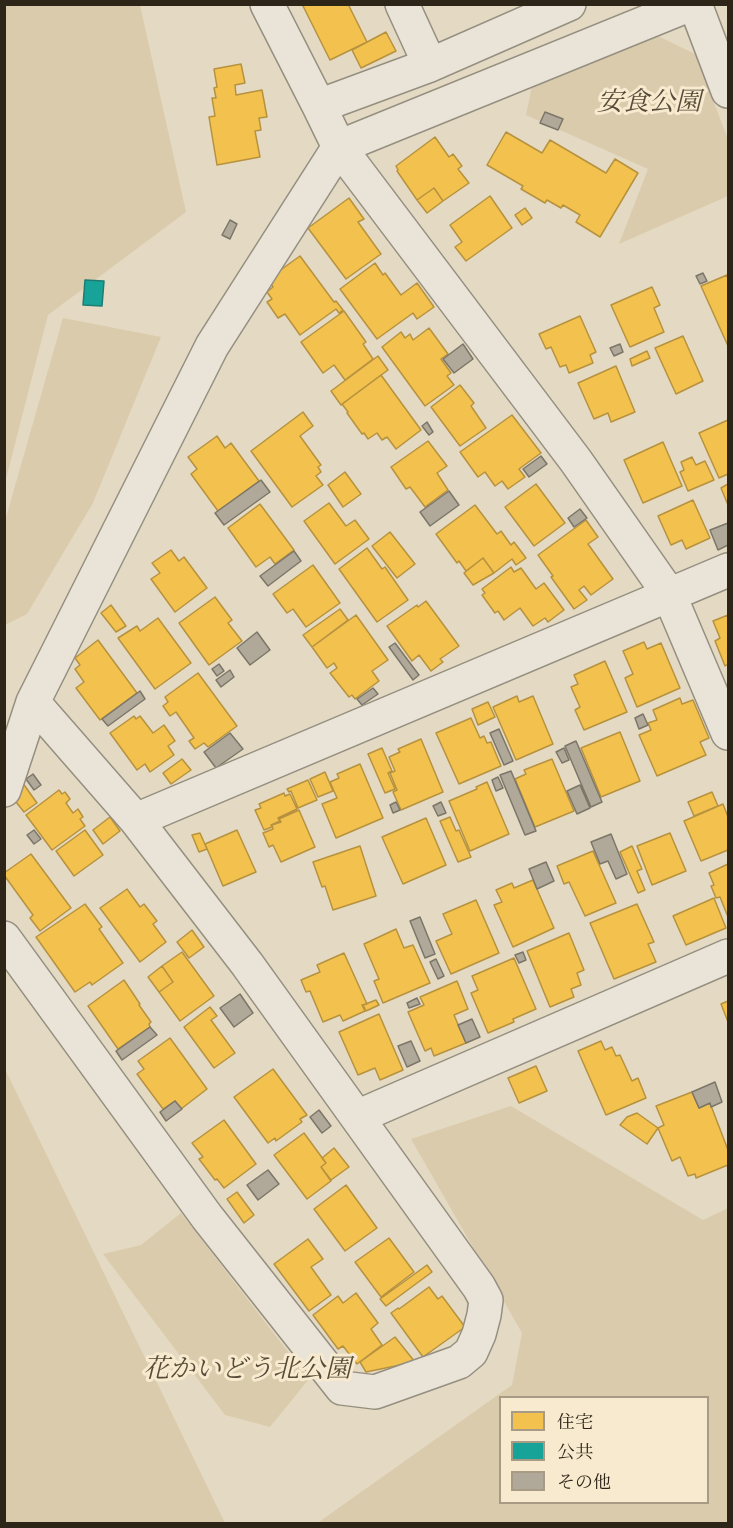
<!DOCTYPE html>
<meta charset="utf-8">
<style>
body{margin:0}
#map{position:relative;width:733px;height:1528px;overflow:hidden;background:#e4dac3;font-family:Cardo,"Noto Serif JP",serif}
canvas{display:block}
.frame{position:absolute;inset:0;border:6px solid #2e2519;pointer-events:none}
.legend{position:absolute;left:499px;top:1396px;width:210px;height:108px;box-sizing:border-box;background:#f7eacf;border:2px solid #a79b86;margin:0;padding:8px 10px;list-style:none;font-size:18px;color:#2e2519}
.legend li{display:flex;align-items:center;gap:12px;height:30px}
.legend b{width:30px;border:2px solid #a79b86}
</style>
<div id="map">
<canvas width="733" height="1528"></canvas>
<div class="frame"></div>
<ul class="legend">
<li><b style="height:16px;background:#f2c14e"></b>住宅</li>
<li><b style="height:16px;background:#17a398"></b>公共</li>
<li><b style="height:16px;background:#b0a99a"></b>その他</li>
</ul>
</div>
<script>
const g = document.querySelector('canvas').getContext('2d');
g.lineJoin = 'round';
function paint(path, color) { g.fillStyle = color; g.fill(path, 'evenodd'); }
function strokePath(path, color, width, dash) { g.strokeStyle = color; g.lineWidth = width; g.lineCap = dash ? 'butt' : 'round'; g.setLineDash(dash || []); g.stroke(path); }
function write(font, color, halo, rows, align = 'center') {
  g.font = font + ' Cardo,"Noto Serif JP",serif'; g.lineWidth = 6; g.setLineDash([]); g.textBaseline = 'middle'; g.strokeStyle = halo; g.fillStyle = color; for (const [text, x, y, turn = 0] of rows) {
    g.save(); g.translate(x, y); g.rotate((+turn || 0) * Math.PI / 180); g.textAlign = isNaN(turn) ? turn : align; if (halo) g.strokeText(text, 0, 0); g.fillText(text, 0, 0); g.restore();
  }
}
paint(new Path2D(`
 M5,5H140L186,212L48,315L5,483Z
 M658,36L695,54L728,139V196L619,244L648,169L526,115L533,81Z
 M63,318L161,337L93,503L27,614L5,625V521Z
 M4,1069H5L225,1523H5Z
 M511,1106L703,1220L728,1208V1523L316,1524L512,1385L522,1333L411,1139ZM500,1398H708V1502H500Z
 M181,1213L309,1379L270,1427L225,1415L103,1254L141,1245Z`), '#dacbac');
const homes = new Path2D(`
 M302,4H348L367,42L330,60Z
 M386,32L396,51L361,68L352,50Z
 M241,64L245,83L235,85L236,95L262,90L267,117L259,118L261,130L255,131L260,157L217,165L209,117L215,116L212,98H216L214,88L217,87L214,69Z
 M506,132L542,153L550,140L606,173L615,159L638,173L600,237L576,222L580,215L563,205L561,208L547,200L545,203L521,189L523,186L487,165Z
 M435,137L449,157L453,154L462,166L458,169L469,183L443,201L434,188L417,200L397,171L398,170L396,166Z
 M434,188L443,201L427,213L417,200Z
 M490,196L512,228L466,261L455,247L462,242L450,225Z
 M349,198L364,219L358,222L381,254L346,279L308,228Z
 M525,208L532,218L522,225L515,215Z
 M300,256L334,302L336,301L343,310L339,313L336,309L300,335L285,314L278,318L267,302L272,299L267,292L273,287L268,279Z
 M375,263L383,275L385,273L401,295L417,283L434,307L417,319L413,313L377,339L340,289Z
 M727,275L728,278V346L701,286Z
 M652,287L660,305L654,308L664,332L630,347L611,305Z
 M344,311L366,342L363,344L373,359L345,380L334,365L323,373L301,342Z
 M580,316L596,352L590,355L593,363L569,373L566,365L560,367L551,347L546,349L539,334Z
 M429,328L448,354L441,359L451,373L447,376L454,385L425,406L382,347L401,332L405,338L410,334L413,340Z
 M683,336L703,381L676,394L655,348Z
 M647,351L650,358L632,366L630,359Z
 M378,356L388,370L341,405L331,391Z
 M616,366L635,412L611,422L608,413L594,419L578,383Z
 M381,375L421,430L396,449L387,437L382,440L377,433L368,439L364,433L362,434L347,413L348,412L342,404Z
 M460,385L474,403L471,406L486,428L460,446L431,407Z
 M303,412L313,426L300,436L321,465L318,467L321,472L316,476L323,485L292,507L251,451Z
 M512,415L541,453L519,469L525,477L508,489L502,481L495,486L485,472L478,477L460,452Z
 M728,420V474L719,478L699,433Z
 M217,436L225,448L231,443L259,481L218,511L191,474L197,469L188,457Z
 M428,441L447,466L437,473L448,490L425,507L410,487L406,489L391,467Z
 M663,442L682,486L643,503L624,460Z
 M692,457L696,465L705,461L714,480L688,491L680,472L684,470L681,462Z
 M345,472L361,494L343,507L328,485Z
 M536,484L565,523L534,546L505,507Z
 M728,484V505L721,488Z
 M693,500L710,538L686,549L682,540L671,545L658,516Z
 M329,503L346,526L355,520L369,539L335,564L304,521Z
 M260,504L294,550L275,564L270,557L256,567L228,528Z
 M475,505L497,534L501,531L511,545L514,542L526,558L516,565L512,559L494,573L483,558L466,571L459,561L457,563L436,534Z
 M586,520L598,537L588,544L613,579L591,595L584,586L579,590L587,600L574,609L551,577L553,576L538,555Z
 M390,532L415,564L397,578L372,546Z
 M367,548L382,569L385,567L408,600L377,622L339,569Z
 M171,550L179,561L184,557L207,588L175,612L151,579L160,573L152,563Z
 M483,558L494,573L473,585L464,573Z
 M313,565L340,603L306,627L293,609L287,613L273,594Z
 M511,567L514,572L521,568L536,589L544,583L564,610L548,622L545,618L533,626L520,608L504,620L498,611L495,613L482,595L485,593L482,589Z
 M215,597L232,620L228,623L242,641L209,665L179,623Z
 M426,601L459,646L440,659L443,662L431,671L419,655L412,661L387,626L417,605L418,607Z
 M111,605L126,626L116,632L101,613Z
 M340,609L348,620L312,647L303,635Z
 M356,615L388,660L372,671L379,681L355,699L352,695L349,697L330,673L337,668L334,663L327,668L312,647Z
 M728,615V664L725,666L715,641L720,638L713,621Z
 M158,618L191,663L155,689L118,638L137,626L140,631Z
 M98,640L137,693L100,720L76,688L84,682L75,669L80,665L75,658Z
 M644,642L647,649L661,643L680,688L637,707L625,678L633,674L623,651Z
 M605,661L627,712L584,730L575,710L580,707L571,687L578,684L574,675Z
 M198,673L237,726L208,747L204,743L195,749L189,741L194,738L176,712L170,716L163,706L168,702L165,697Z
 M517,696L519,702L533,696L553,744L516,760L493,707Z
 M680,698L682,704L693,700L709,738L700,742L706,755L657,776L639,735L651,730L648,723L657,720L653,710Z
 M488,702L495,717L478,725L472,709Z
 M134,716L136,719L140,716L153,733L164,725L175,741L168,746L174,755L150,772L145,764L137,770L110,733Z
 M471,718L480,738L484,736L487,743L491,742L501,766L459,784L436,733Z
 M620,732L640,781L601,797L581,748Z
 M421,739L443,792L401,810L393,792L397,790L390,773L395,771L389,757L400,752L398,749Z
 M382,748L392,771L388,773L395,789L385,793L368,754Z
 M182,759L191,770L171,784L163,773Z
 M552,759L574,811L535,827L515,779L526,774L524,770Z
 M360,764L383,818L336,838L322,804L337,798L330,782L339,778L337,774Z
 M325,772L333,791L318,797L310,779Z
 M308,780L317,800L298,808L291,791L289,792L287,789Z
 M22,782L37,803L24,812L16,802Z
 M487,782L509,834L470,851L449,801L477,789L476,787Z
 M59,790L62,794L65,792L70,799L66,803L73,813L78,809L83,817L80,819L85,826L52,850L26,815Z
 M712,792L718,806L694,816L688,802Z
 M284,793L285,796L290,794L297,809L278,818L280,821L271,825L272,827L264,830L255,810L261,808L259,804Z
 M723,804L728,817V850L701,861L684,821Z
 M299,810L315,847L281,862L273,845L269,847L263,833L273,829L272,825L281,822L279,819Z
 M110,817L120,831L103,844L93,830Z
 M450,817L456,831L459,830L471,857L458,862L440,821Z
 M426,818L446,865L403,884L382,837Z
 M85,830L103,855L74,876L56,851Z
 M237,830L256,872L223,886L205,844Z
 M200,833L207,849L199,852L192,835Z
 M670,833L686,871L652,885L637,846Z
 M360,846L376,896L333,910L325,886L322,887L313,862Z
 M632,846L642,869L637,871L645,890L638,893L620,852Z
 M593,851L616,903L585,916L569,882L564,884L557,866Z
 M31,854L71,908L40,931L30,918L33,915L4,875V873Z
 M728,864V917L720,897L716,898L711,886L714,885L709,873Z
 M533,880L554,928L513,947L494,905L502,902L496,890L512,883L514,888Z
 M127,889L140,907L144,904L157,921L153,924L166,942L140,962L100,908Z
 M714,898L726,928L686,945L673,916Z
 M476,900L499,953L451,974L436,941L452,934L443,914Z
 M85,904L102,927L99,929L123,963L92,985L90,982L75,992L36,937Z
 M637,904L654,942L648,944L656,962L614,979L590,923Z
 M396,929L404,948L413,945L430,983L383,1003L374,981L379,979L364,944Z
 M192,930L204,947L189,958L177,942Z
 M569,933L584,970L577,973L581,985L571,989L574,997L550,1007L527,951Z
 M182,952L214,996L180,1021L159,992L173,982L162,966Z
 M344,953L367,1004L362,1005L365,1011L343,1021L340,1015L323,1022L310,991L306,992L301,980L320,972L317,965Z
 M514,958L536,1009L513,1019L514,1022L488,1033L471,993L478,990L472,976Z
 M162,966L173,982L159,992L148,977Z
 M124,980L140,1004L139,1005L151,1022L149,1024L150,1027L118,1049L88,1006Z
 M457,981L468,1009L454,1015L466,1043L434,1056L431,1048L425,1051L408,1012L424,1005L420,997Z
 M376,1000L379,1005L366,1011L363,1005Z
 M728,1001V1022L721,1004Z
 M210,1007L217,1016L211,1020L235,1053L214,1068L184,1027Z
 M379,1014L403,1070L380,1080L375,1068L358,1075L339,1032Z
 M170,1038L207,1089L181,1109L175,1101L163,1109L137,1074L144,1069L138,1061Z
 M601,1041L605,1050L612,1047L616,1056L620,1055L632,1081L638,1078L646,1098L606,1115L578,1051Z
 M536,1066L547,1091L519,1103L508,1078Z
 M273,1069L307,1115L300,1119L302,1122L276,1141L275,1138L268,1143L234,1097Z
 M692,1092L699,1108L710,1103L728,1150V1165L696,1178L695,1174L688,1176L680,1157L672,1161L658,1128L664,1125L656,1106Z
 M637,1113L658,1128L647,1144L620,1125L627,1117Z
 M224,1120L256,1164L224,1188L217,1179L215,1180L199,1159L203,1157L192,1143Z
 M304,1133L326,1163L321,1167L331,1181L307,1199L274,1155Z
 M334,1148L349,1167L331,1180L321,1167L326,1163L322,1158Z
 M346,1185L377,1228L345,1251L314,1209Z
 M237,1192L254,1215L244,1223L227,1199Z
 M389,1238L414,1272L381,1297L355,1262Z
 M308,1239L323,1259L311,1267L331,1295L309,1311L274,1264Z
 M427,1265L432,1272L386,1306L380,1299Z
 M429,1287L438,1299L442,1296L465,1327L423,1357L391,1313L398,1308L399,1309Z
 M356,1293L378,1323L371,1329L382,1345L357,1364L343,1346L338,1349L313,1315L338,1296L343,1303Z
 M395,1337L415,1362L366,1372L360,1362Z`);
paint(homes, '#f2c14e');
strokePath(homes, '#b7923e', 1.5);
const public = new Path2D(`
 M85,280L104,281L102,306L83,305Z`);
paint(public, '#17a398');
strokePath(public, '#1e7d72', 1.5);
const building = new Path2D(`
 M545,112L563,119L558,130L540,123Z
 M230,220L237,224L230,239L222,235Z
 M703,273L707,281L700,284L696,276Z
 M463,344L473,359L454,373L443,359Z
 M620,344L623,352L614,356L610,348Z
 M427,422L433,432L429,435L422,426Z
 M541,456L547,464L529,477L523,469Z
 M261,480L270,492L224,525L215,513Z
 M449,491L459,505L430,526L420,512Z
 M580,509L587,518L574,527L568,518Z
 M728,523V545L718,550L710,530Z
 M294,551L301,561L268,586L260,576Z
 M257,632L270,650L250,665L237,648Z
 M395,643L419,675L413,680L389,647Z
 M219,664L224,671L217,676L212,669Z
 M230,670L234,677L221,687L216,680Z
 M373,688L378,694L362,705L357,699Z
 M140,691L145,699L108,726L102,719Z
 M643,714L648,725L639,729L635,718Z
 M499,729L513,761L504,765L490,733Z
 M230,733L243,749L216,768L204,752Z
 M576,741L602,802L591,807L565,746Z
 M564,748L569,760L562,763L556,752Z
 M511,771L536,831L525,835L500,775Z
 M33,774L41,785L34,790L26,779Z
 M498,777L503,788L496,791L492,780Z
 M580,785L590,808L577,814L567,791Z
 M396,802L400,810L393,813L390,805Z
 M441,802L446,813L438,816L433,806Z
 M34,830L41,839L34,844L27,835Z
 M611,834L627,874L616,879L608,861L600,864L591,842Z
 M546,862L554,881L537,889L529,869Z
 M420,917L435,954L425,958L410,921Z
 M523,952L526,960L519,963L515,955Z
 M436,959L444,976L438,979L430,962Z
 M240,994L253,1013L234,1027L220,1008Z
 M417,998L420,1004L409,1008L407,1003Z
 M472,1019L480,1037L466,1043L458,1025Z
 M150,1027L157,1035L122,1060L116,1051Z
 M411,1041L420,1061L407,1067L398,1046Z
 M715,1082L722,1102L711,1107L710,1103L699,1108L692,1092Z
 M175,1101L182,1109L166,1121L160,1112Z
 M319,1110L331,1126L322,1133L310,1117Z
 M268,1170L279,1184L258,1200L247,1185Z`);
paint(building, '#b0a99a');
strokePath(building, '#7c7669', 1.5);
const minor = new Path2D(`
 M267,4L319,106L339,147L576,461L669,594L728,733
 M402,4L430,65
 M695,4L728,91
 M319,106L430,65L569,4
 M4,790L33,702L212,346L339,147L691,4
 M136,820L728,570
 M4,938L207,1217L342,1388L375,1392L459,1362L471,1352L479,1334L484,1315L486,1300L479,1287L247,964L136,820L33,702
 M357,1117L728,956`);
strokePath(minor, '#958f80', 36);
strokePath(minor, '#e9e3d8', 33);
write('italic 26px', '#574c39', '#f7eacf', [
 ["安食公園",649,104],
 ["花かいどう北公園",247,1371]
]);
</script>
